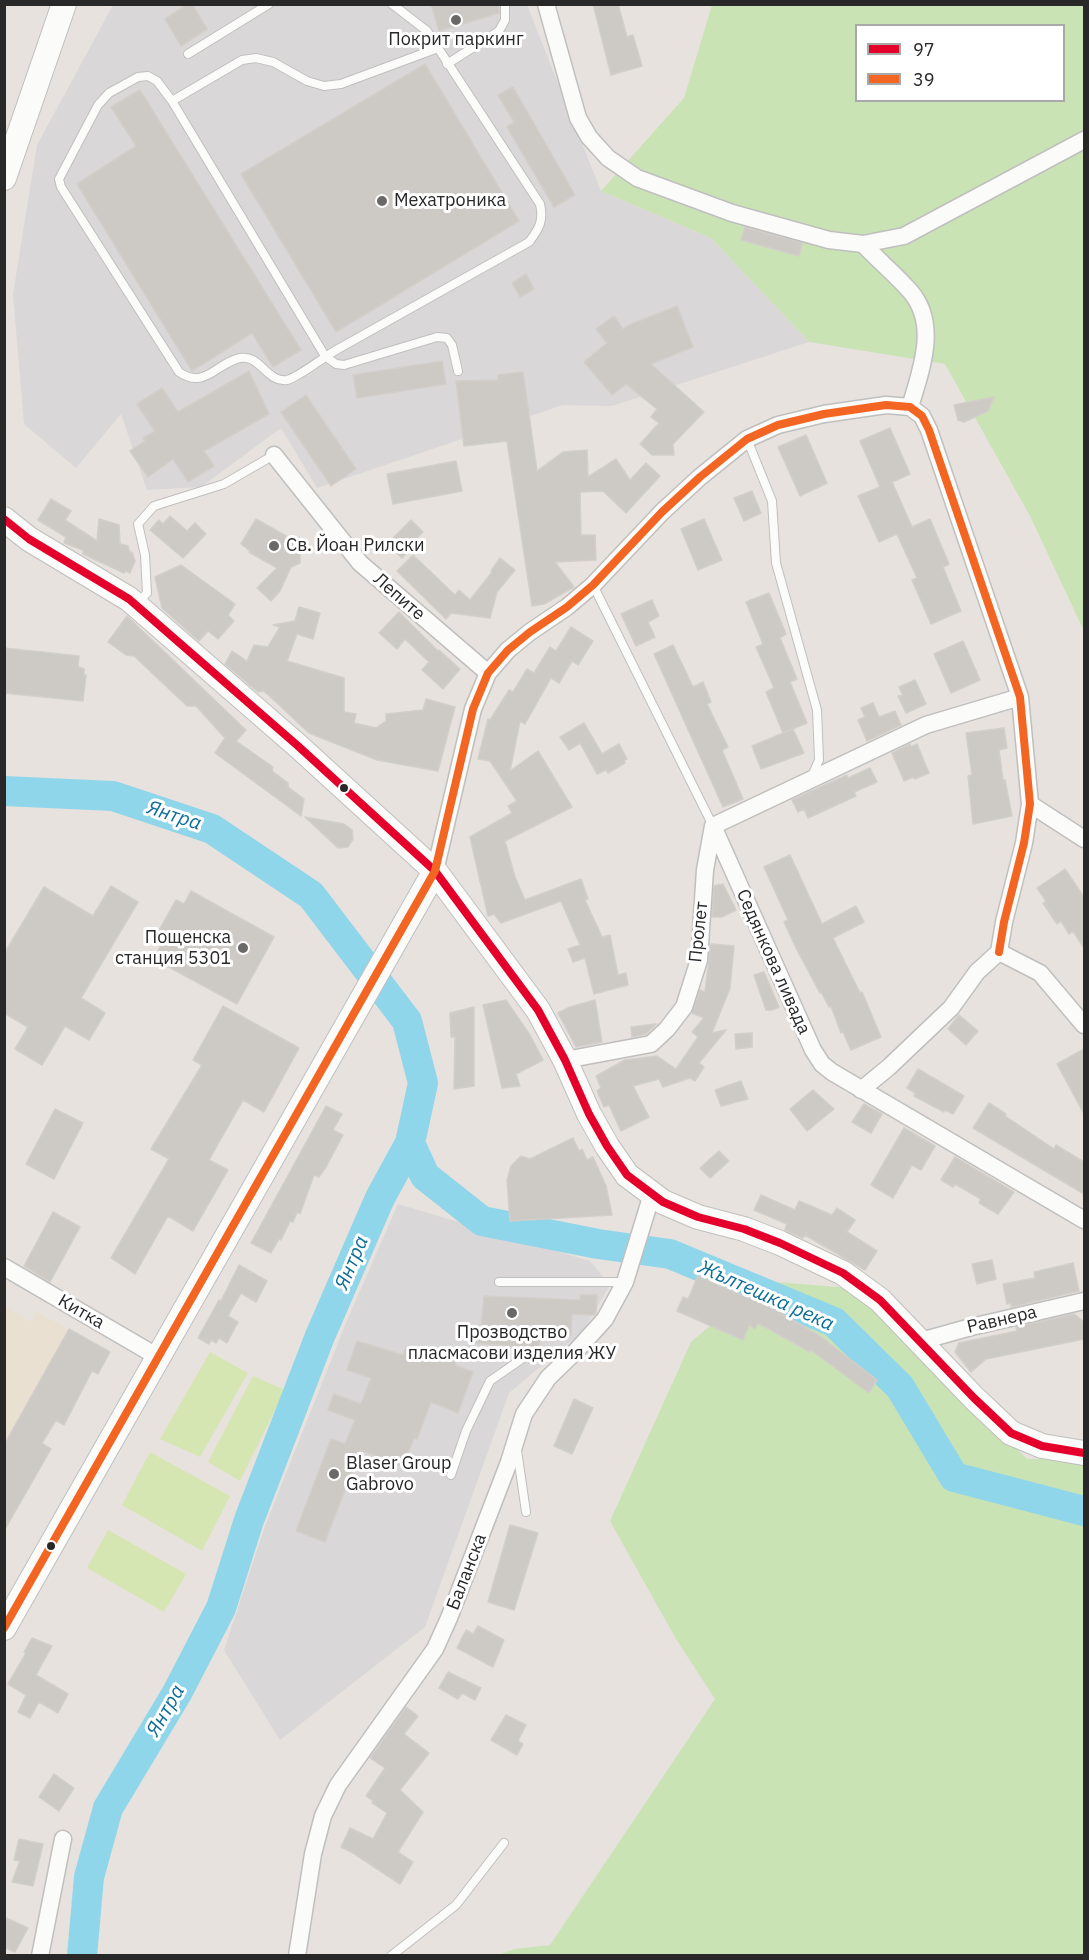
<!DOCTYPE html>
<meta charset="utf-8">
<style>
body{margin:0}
#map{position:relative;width:1089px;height:1960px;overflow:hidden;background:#e7e2dd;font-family:"IBM Plex Sans",sans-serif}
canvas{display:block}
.frame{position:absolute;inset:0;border:6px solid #282828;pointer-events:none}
.legend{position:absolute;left:855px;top:24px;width:210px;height:78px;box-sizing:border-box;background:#fff;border:2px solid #a9a9a9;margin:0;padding:8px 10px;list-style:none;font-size:18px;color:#282828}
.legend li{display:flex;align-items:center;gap:12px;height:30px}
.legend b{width:30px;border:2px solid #a9a9a9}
</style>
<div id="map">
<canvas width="1089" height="1960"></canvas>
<div class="frame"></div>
<ul class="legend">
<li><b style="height:8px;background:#e4002b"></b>97</li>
<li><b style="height:8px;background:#f26522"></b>39</li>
</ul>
</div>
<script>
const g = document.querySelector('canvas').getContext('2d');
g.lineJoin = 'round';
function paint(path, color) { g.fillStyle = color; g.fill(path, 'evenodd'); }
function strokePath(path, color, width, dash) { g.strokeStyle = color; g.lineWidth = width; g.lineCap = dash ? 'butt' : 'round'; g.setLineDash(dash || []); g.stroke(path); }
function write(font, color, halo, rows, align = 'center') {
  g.font = font + ' "IBM Plex Sans",sans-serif'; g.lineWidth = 6; g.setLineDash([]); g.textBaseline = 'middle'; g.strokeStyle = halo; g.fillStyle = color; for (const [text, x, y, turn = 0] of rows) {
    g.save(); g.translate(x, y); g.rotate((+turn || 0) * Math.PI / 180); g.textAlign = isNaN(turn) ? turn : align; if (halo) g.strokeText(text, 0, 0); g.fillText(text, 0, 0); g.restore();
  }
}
paint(new Path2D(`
 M113,5H527L601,191L711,238L809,342L612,406L563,405L317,488L281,428L201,487L147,490L121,414L76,468L24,424L13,294L37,145Z
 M398,1204L590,1261L610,1285L583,1331L509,1393L425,1627L280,1740L224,1650L265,1526L346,1323Z`), '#dad7d9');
paint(new Path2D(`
 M5,1306L31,1322L37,1312L110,1352L98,1374L92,1372L64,1425L56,1421L42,1443L51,1449L5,1531Z`), '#eae0d1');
paint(new Path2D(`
 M712,5H1084V631L1030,516L945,364L809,342L711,238L601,191L684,98ZM856,26H1064V100H856Z
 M763,1281L851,1288L1027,1459H1084V1955L495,1956L515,1949L550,1945L715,1699L676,1639L610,1521L691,1342Z`), '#cae3b5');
paint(new Path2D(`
 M210,1352L248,1373L200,1457L160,1439Z
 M253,1376L285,1390L240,1481L208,1462Z
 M150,1452L230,1496L202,1551L122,1505Z
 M108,1530L186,1574L164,1612L87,1568Z`), '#d6e6b3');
strokePath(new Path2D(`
 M4,791L113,796L212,829L311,895L407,1021L423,1083L410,1143L380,1198L320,1336L249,1520L221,1608L177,1693L108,1808L89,1877L82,1956
 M410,1143L425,1176L482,1221L598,1244L670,1254L834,1322L900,1387L954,1477L1084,1511`), '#90d6ea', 30);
const building = new Path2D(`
 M188,4H192L207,29L181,46L165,19Z
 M431,4H499V13L439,31Z
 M593,4H618L627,37L633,35L642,66L611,75Z
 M425,64L519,221L336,332L241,174Z
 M513,87L575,195L554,207L507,127L514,122L498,95Z
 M140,90L301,350L273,367L252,333L192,371L77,184L136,146L111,107Z
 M745,227L802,243L799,256L741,240Z
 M526,274L534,289L520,297L512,283Z
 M677,306L693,347L651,364L704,412L673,444L674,455H652L640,444L659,423L651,417L657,409L626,384L612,395L584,362L607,343L596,329L614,316L623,329L629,325Z
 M442,361L446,384L357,398L353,375Z
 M249,371L269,414L204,451L214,466L188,482L173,459L148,477L130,451L145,441L143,438L155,431L137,404L162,388L178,412Z
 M523,372L537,471L563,452L587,450L588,477L616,459L630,480L646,463L660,476L626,513L603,491L580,492L581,535H595L596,560L555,562L574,587L544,604L532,606L507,441L464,446L456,381L498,380V375Z
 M306,395L356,469L331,486L281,412Z
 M994,397L988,411L964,422L958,420L954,405Z
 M890,428L910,474L892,482L912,527L930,519L949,564L943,567L961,611L931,624L912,580L917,578L897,534L879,542L858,496L880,487L860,441Z
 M806,435L827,483L800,496L778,447Z
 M456,461L462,491L393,504L387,474Z
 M752,491L761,513L744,521L734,498Z
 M51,499L71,511L65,520L97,541L99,519L119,525L120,544L128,546L130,553L132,552L135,561L130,573L126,571L124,573L83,554V550L64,543L66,537L38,520Z
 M170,516L187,531L195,523L206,534L183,558L150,530L159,520L163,524Z
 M256,519L297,542L296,544L303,548L300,553V563L291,567L280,591L271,601L257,588L277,568L249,552L250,551L241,544Z
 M704,519L722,560L698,570L681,529Z
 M411,520L423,532L417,538L419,540L402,558L387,544Z
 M413,555L455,595L459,590L470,600L492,572L491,571L500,558L515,570L497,592L490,618L451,613L446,619L397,571Z
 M181,565L235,604L228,615L234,621L218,639L208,631L199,641L162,608L155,577Z
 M769,593L786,634L780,638L797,679L790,682L807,723L783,733L766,692L774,688L756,647L763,644L746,602Z
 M652,600L659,616L648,622L655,637L636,646L621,614Z
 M299,607L320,613L313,639L297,634L287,661L344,678V712L356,714L354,723L376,728L386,721V714L423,710L426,699L455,707L438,771L377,760L309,733L264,691L258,692L225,664L232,651L247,661L254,645L268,647L280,627L273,625L295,621Z
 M399,612L438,651L439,650L460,669L443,689L422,670L429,662L405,639L397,649L379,633Z
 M127,616L246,730L236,741L273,767L272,771L288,783V787L304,799L301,816L215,753L225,738L196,706H187L134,656L126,655L108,642Z
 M571,627L593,641L578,665L572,661L559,683L551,678L525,724L520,721L510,771L538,751L572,807L505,841L515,877L525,900L581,879L588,899L585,900L602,937L610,935L618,975L626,973L628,985L594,994L585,958L573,962L568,949L580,945L561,901L501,923L494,914L488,916L470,837L512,813L508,806L517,801L490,761L478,759L488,719L490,720L509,690L513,692L527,669L534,673L550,647L556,651Z
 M963,641L980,680L951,693L934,654Z
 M673,645L693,687L703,682L711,702L707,704L728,747L722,750L743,799L723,807L654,654Z
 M4,648L79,656L78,667L84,669V675H86L83,701L4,693Z
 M915,680L926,704L906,713L898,696L903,695L899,687Z
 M873,703L879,717L895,711L901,725L867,741L858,720L865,717L861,708Z
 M584,723L602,754L619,744L627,759L624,761L625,763L608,773L606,770L597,774L580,743L569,750L560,737Z
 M1004,728L1007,748L999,750L1003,780H1005L1012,816L973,824L968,776L972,775L966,733Z
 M793,729L804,753L761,769L752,746Z
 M910,744L911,747L917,744L929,773L915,779L913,777L904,781L892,753Z
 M870,768L877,782L854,792L856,796L808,818L804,809L798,812L792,800L847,775L848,778Z
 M305,817L344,824L352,830L353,839L348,847L338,848Z
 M790,855L822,924L856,906L864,922L833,938L860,993L862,992L881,1037L851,1050L843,1032L841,1033L831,1006L829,1007L821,992L820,993L796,948L784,922L788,920L764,867Z
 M1065,869L1084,897V948L1073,931L1069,934L1061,921L1057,924L1043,903L1046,901L1037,888Z
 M723,884L736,910L722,917H712L714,886Z
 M111,886L138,902L81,998L105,1013L89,1040L65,1026L42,1065L15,1049L28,1027L4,1013V954L44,887L93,916Z
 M191,891L274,937L237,1004L154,959L161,945L153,941L176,900L184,904Z
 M711,944L734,946L730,988L712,1033L726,1030L699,1063L704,1067L695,1081L690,1078L663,1087L659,1079L633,1086L649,1117L621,1131L609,1105L604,1107L597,1091L601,1088L596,1076L625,1060L657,1056L676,1069L698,1037L692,1032L704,1018L692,1013L700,990L705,992Z
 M764,972L779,1007L772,1010H766L754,975Z
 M506,1000L530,1035L543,1060L516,1074L520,1086L502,1088L483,1005Z
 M595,1000L602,1042L576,1047L558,1013L570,1007Z
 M223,1006L299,1048L264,1112L243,1100L209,1160L228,1170L193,1231L168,1216L135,1274L111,1258L169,1159L151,1149L202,1065L193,1060Z
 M474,1007V1086L454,1089L455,1037H451L450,1013Z
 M959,1015L978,1031L966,1045L948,1029Z
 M656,1024L646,1034L632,1037L631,1027Z
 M752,1033V1047L736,1049L735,1034Z
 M1084,1049V1114L1057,1064Z
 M918,1069L964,1096L953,1114L945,1110L944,1112L914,1096L915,1093L907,1088Z
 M741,1081L748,1099L721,1106L715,1090Z
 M813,1090L834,1109L807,1131L790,1109Z
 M989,1103L1006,1114L1005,1116L1054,1149L1056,1145L1084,1162V1194L973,1128Z
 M864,1104L882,1114L871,1133L852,1122Z
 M326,1106L342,1114L333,1130L343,1135L326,1167L319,1177L314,1175L300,1214L297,1212L293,1222L290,1221L281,1240L279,1239L271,1253L251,1243Z
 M55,1109L83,1123L54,1179L26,1164Z
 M904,1128L935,1146L921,1170L912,1165L893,1198L871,1185Z
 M573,1138L579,1151L582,1149L587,1160L593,1157L606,1186L612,1215L510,1221L507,1180L511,1166L521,1156L530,1159Z
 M719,1151L729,1161L710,1178L700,1168Z
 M955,1157L1014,1192L998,1214L979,1203L981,1199L955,1184L953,1187L941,1180Z
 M761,1195L795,1210L799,1201L832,1215L837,1208L855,1220L847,1232L877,1251L865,1270L805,1235L803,1238L785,1230L787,1224L754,1210Z
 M53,1212L80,1227L50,1282L24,1266Z
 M992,1260L996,1279L977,1284L972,1264Z
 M1073,1263L1079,1291L1011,1307V1303L1007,1304L1003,1284L1035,1278L1034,1272Z
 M239,1265L267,1281L256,1302L241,1293L228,1316L238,1322L227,1343L219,1338L216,1343L211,1340L209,1344L198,1338L219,1300L221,1301Z
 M698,1276L772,1308L820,1336L877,1380L869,1393L811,1350L810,1352L758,1323L755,1329L749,1325L743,1340L677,1311L683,1297L688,1299Z
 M580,1295H597L596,1313L594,1315L572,1314L571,1335L542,1332L539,1347L533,1348L475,1343L477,1328L481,1329L484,1296L580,1300Z
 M1074,1314L1084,1322V1339L986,1359L971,1372L955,1352L959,1343L1017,1331L1016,1327Z
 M69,1329L110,1352L98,1374L92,1371L64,1425L56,1420L42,1443L51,1449L4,1531V1445Z
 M357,1341L403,1355L406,1347L435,1357L436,1354L456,1362L455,1365L473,1372L458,1413L431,1402L417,1439L414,1438L403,1466L360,1450L325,1542L296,1531L331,1439L345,1444L355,1420L328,1410L334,1394L361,1404L371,1378L347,1370Z
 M574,1399L593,1408L572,1454L554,1446Z
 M510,1525L538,1533L514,1610L488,1602Z
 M478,1626L504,1640L493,1667L457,1648L466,1630L473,1634Z
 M32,1638L52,1646L36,1675L68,1694L58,1713L39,1702L30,1718L18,1712L26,1695L8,1684L26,1653L24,1652Z
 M448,1672L481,1688L475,1700L462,1693L458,1699L439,1688Z
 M406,1707L418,1716L404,1734L429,1753L400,1790L423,1812L398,1852L413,1862L400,1884L353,1853L341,1847L350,1828L373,1839L387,1813L372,1803L373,1801L366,1796L385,1768L370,1758Z
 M506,1715L526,1725L518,1741L523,1744L517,1755L491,1740Z
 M54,1774L74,1788L59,1811L39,1797Z
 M19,1839L43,1844L33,1886L12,1882L20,1861L14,1860Z
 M4,1917L28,1928L15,1952L4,1947Z`);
paint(building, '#cdcac6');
strokePath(building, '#d2cec9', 1.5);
const lane = new Path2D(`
 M392,4L427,31L438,48
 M188,54L269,4
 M447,64L499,31L505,20V4
 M172,101L242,60L256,58L273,62L307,81L324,86L341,84L438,48L540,204C544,221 539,229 529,242C465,278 401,314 338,349C325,356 299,377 287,380C267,383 260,354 240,358C216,363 205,390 179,372L61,187L59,179L98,105L109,93L138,77L148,76L157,81L172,101L325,356L336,364L344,365L437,337L447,338L452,345L458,371
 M747,439L772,501L776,563L817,710L819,760L811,778
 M593,585L713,826
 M138,603L147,593L145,555L138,524L154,506L224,484L274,455
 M499,1282H624
 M517,1450L526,1512
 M451,1475L466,1431L490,1381L526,1356L573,1352
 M391,1956L456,1905L504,1843`);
const street = new Path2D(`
 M546,4L578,118L589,137L608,158L637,178L732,213L829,240L863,244L904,236L1084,140
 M863,244C878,260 896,275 910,291C939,324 921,370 910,407
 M274,455L360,563L488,673
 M1030,804L1084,839
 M713,826L813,1050L822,1064L832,1072L1084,1220
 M713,826L926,725L1020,697
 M435,871L473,709L488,673L508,650L530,632L567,607L593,585L662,512L700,477L747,439L778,425L824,414L886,405L910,407L922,416L929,430L1020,697L1030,804L1024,843L1004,922L999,952
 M999,952L1040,973L1084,1025
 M565,1060L651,1044L667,1029L684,1007L699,960L705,870L713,826
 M861,1090L889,1067L951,1008L977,972L999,952
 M4,1267L158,1357
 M921,1341L971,1327L1084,1301
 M40,1956L63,1839
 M297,1956L313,1854L323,1816L338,1785L435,1649L449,1618L509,1462L524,1414L548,1378L576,1351L605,1319L625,1282L652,1194`);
const secondary = new Path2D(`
 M4,178L64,4
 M4,519L29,539L129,599L298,746L435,871L538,1010L565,1060L589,1114L607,1146L627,1175L663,1202L698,1217L744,1229L780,1243L843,1273L880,1300L974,1398L1011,1433L1042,1446L1084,1453
 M4,1628L435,871`);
strokePath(lane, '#c0bfbf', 10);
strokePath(street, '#c0bfbf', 19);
strokePath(secondary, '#c0bfbf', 26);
strokePath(lane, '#fbfbfa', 8);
strokePath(street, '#fbfbfa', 16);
strokePath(secondary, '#fbfbfa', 24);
strokePath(new Path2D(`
 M4,519L29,539L129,599L298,746L435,871L538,1010L565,1060L589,1114L607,1146L627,1175L663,1202L698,1217L744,1229L780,1243L843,1273L880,1300L974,1398L1011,1433L1042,1446L1084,1453`), '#e4002b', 8);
strokePath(new Path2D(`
 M4,1628L435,871L473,709L488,673L508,650L530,632L567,607L593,585L662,512L700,477L747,439L778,425L824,414L886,405L910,407L922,416L929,430L1020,697L1030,804L1024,843L1004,922L999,952`), '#f26522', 8);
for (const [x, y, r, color] of [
 [456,20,6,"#6b6967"],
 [382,201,6,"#6b6967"],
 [274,546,6,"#6b6967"],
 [344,788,5,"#282828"],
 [243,948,6,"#6b6967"],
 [512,1313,6,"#6b6967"],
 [334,1474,6,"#6b6967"],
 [51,1546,5,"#282828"]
]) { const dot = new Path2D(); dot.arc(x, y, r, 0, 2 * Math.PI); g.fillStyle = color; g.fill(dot); strokePath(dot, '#fff', 2); }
write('18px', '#282828', '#fff', [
 ["Покрит паркинг",456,40,"center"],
 ["Мехатроника",394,201],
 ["Св. Йоан Рилски",286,546],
 ["Пощенска",231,938,"right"],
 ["станция 5301",231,959,"right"],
 ["Прозводство",512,1333,"center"],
 ["пласмасови изделия ЖУ",512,1354,"center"],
 ["Blaser Group",346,1464],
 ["Gabrovo",346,1485]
], 'left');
write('18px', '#282828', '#fff', [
 ["Лепите",399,597,41],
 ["Пролет",699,932,-84],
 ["Седянкова ливада",773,962,66],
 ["Китка",81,1312,30],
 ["Равнера",1002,1320,-13],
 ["Баланска",467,1572,-69]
]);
write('italic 20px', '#0c6e98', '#fff', [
 ["Янтра",174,816,18],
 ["Янтра",352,1263,-67],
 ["Жълтешка река",766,1296,24],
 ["Янтра",166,1711,-60]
]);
</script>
